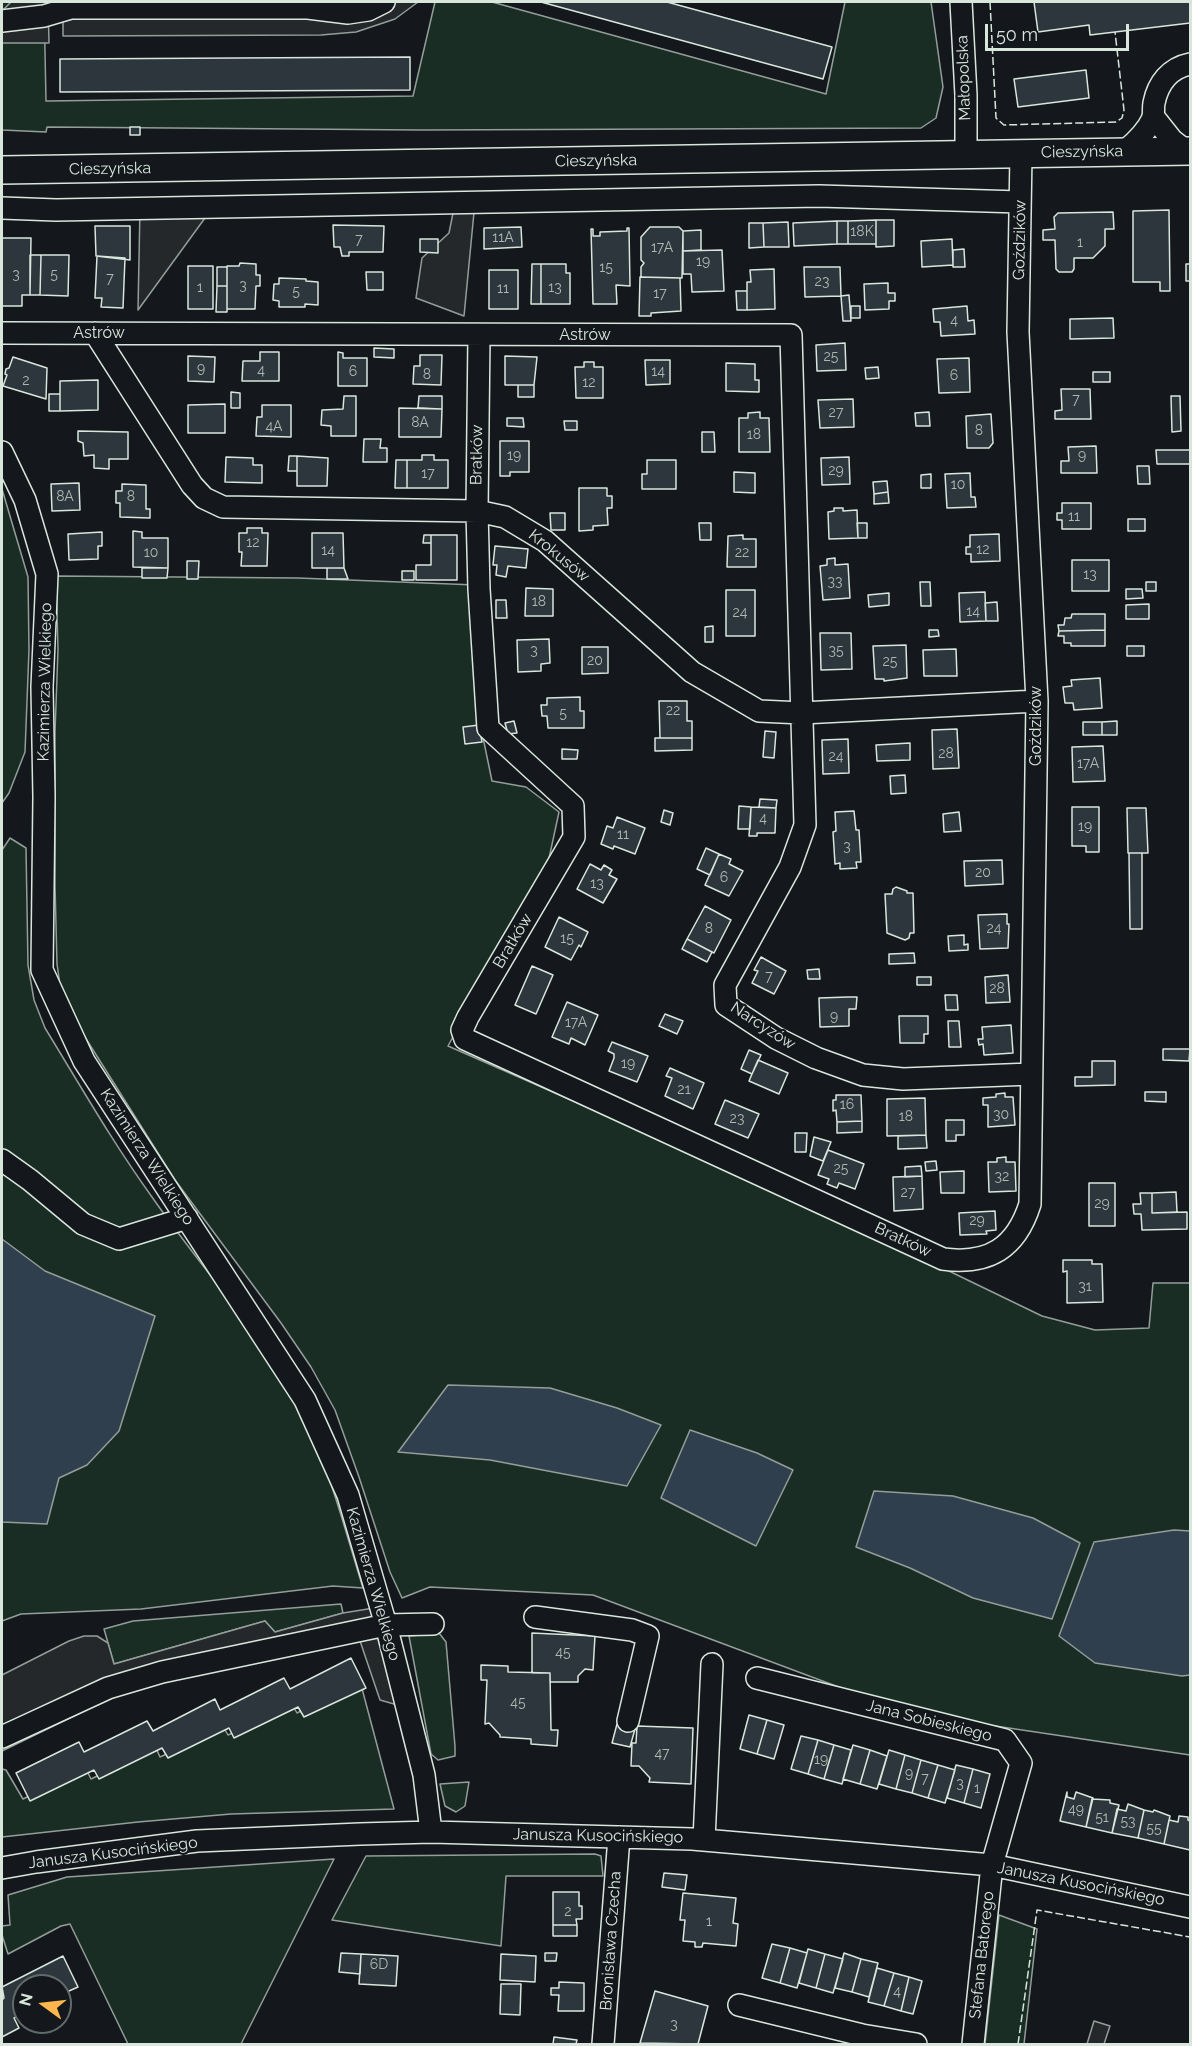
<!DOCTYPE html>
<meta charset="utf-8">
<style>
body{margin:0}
#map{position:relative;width:1192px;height:2046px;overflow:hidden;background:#14181c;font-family:Raleway,sans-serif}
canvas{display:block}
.frame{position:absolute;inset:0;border:3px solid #d8e6dc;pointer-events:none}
.north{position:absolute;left:12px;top:1974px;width:60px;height:60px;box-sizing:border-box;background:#14181c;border:2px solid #626a69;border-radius:50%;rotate:285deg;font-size:16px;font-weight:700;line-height:24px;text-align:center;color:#d8e6dc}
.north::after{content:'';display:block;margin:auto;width:21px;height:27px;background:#ffb74d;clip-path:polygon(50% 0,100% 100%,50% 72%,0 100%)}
.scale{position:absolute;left:985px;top:24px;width:144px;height:27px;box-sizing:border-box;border:3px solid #d8e6dc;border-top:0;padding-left:8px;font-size:18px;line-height:21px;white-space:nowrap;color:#d8e6dc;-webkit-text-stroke:4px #14181c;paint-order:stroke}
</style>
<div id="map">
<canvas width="1192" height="2046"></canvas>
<div class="frame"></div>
<div class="north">N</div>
<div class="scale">50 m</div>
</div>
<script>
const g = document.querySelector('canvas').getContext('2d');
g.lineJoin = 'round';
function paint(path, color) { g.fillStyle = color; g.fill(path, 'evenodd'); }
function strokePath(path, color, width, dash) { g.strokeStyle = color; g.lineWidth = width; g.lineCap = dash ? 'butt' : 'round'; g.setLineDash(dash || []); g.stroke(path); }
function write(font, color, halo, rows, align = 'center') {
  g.font = font + ' Raleway,sans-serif'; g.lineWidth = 4.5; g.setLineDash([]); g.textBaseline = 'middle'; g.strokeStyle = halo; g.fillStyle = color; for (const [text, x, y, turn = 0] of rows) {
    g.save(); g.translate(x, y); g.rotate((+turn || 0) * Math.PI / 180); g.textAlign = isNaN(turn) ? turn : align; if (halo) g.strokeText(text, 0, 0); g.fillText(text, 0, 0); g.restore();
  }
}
const green = new Path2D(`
 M2,2H44L46,101L413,96L435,2H492L826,94L845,2H931L943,87L936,118L921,128L421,130L47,127L46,132L2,130Z
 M2,489L28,577L29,650L25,752L9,793L2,803Z
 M56,576L298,578L476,585L480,723L492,781L526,787L559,812L548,863L448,1046L831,1214L1042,1316L1095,1330L1149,1328L1153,1283H1190V1755L908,1713L593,1595L430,1587L402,1598L390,1572L359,1477L335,1410L311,1367L281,1323L175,1180L71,1015L61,992L57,964L55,885V732L58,650Z
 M10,838L26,848L28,965L34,1000L45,1028C80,1085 113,1143 152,1197C195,1259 246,1316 285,1381C324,1444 341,1518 363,1588L333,1586L141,1609L21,1614L2,1621V850Z
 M341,1604L343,1613L275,1632L265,1621L114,1664L104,1629L133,1621Z
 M439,1633L446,1642L455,1746V1756L438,1760L431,1754L409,1636Z
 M360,1681L394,1809L231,1814L138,1822L2,1837V1769L6,1770L23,1799L86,1769L91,1779L156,1748L160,1757L224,1728L228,1735L293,1706L297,1713Z
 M469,1782L465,1806L456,1812L445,1806L440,1784Z
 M595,1854L601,1856L603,1876H506L501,1946L332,1920L366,1856Z
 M334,1859L241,2044H128L70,1924L61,1926L8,1954L2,1935V1926L10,1925L8,1895L67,1877Z
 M999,1915L1037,1929L1024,2044H985Z`);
paint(green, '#1a2d24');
strokePath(green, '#939e99', 1.5);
const parking = new Path2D(`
 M11,2H48L49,43H2V11Z
 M63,2H418L395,19L356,32L321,35L63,36Z
 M475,202L464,316L416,298L422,258L449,233L453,213Z
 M213,207L138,310L140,208Z
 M374,1608L401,1706L380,1700L358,1635L121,1693L2,1751V1675L69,1641L84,1636H97L108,1643L114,1664L265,1621L275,1632L343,1613Z
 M1094,2021L1110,2026L1104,2044H1087Z`);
paint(parking, '#24282b');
strokePath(parking, '#939e99', 1.5);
const water = new Path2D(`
 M2,1239L45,1271L155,1316L119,1431L87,1465L59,1478L47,1524L2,1522Z
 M448,1385L550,1388L617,1408L661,1425L627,1486L490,1460L398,1452Z
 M690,1430L757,1453L793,1470L756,1546L661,1498Z
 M874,1491L953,1496L1033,1518L1080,1543L1052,1619L973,1598L910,1568L856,1547Z
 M1174,1530L1190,1531V1675L1182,1676L1095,1663L1059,1636L1094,1542Z`);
paint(water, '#2f3f4d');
strokePath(water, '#939e99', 1.5);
const building = new Path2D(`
 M541,2H667L832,47L823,79Z
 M1034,2H1190V23L1090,35L1089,25L1038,32Z
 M410,57V90L60,92V59Z
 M1086,70L1089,98L1018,107L1014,79Z
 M130,127H140V135H130Z
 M1169,210L1170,291H1160V282H1133V211Z
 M1113,212L1114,229H1105V246L1093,258H1074V269L1072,272H1059L1056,269L1055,240H1043V230L1055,229L1054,217L1058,213Z
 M876,220V244H848V221Z
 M876,220H894V246L876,247Z
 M837,221V244L794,246L793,223Z
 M837,221H848V244H837Z
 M788,222L789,247H764L763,223Z
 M749,223H763L764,247L749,248Z
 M333,225L384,226L383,252H349V256H342L340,247H334Z
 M95,226H130V260L96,256Z
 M521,227L522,247L484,249V228Z
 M650,227H679L683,231L682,278L641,277V267L644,263L641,260V237Z
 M627,228H629L630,286L616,285L617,304H593L591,229H593V236H600V232L627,231Z
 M701,230V250L683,251V231Z
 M2,238H31L30,295H22V306H2Z
 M420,239H438V253L420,252Z
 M952,239L953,265L922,267L921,241Z
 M722,250L724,291L692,292L691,274H683V251Z
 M953,250L964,249L965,267H953Z
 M30,255H41L40,295H30Z
 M41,255H69L68,296L40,295Z
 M97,256L125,258L123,308L101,307L102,298H95Z
 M240,263L256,264V275H260V286H256L255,309H227V266H239Z
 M532,264H541V304H531Z
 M541,264H566V273H570V304H541Z
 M1186,264H1190V281H1186Z
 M188,266H213V309H188Z
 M217,267H227V286H217Z
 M804,267H840L841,296L805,297Z
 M774,269L775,309L747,310V282H751L750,270Z
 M489,270H518V309H489Z
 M366,272H383V290H367Z
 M640,277L680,278L681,311L651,313V316H639Z
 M279,278L306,279V281L318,282V305L305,304V307H279V301L273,300L274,284H279Z
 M888,283V293H895V301H889V309L865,310L864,284Z
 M217,286H227V312H216Z
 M736,291H747V310H737Z
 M849,295L851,321H843L841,296Z
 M851,306H860V318H851Z
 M967,306L968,321L974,320L975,334L941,336L940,322H934L933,309Z
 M1113,318L1114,338L1070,339V319Z
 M845,343L846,370L817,371L816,345Z
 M374,348L394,349V358L374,357Z
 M260,352H279V381H242L243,361H260Z
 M338,352L343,353V358H367V386H338Z
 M420,355H442L441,385L413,384L414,366H420Z
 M188,356L215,357L214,382L188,381Z
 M505,356L537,357L534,385H505Z
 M13,357L47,368L46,399L3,386L7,375L5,374L6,369L9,368Z
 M969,358L970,392L939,393L937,359Z
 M645,360H670V384L646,385Z
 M584,362H594V367H603V398H576L575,367H584Z
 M726,363L755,364V380H759V392L726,391Z
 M878,367L879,378L866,379L865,368Z
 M1093,372H1110V382H1093Z
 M98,380V410L60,411V381Z
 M518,385H534V397H518Z
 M1061,389H1090L1091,419H1055V411L1062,410Z
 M231,392L240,393V408H231Z
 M49,394H60V411H49Z
 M344,396H356V436H331V426L321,425L322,410L343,409Z
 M419,396H442V409L418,408Z
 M1171,396H1180L1181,431L1172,432Z
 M853,399L854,427L820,428L818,400Z
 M225,404V433H188V405Z
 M262,405H291V437L256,436L257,417H262Z
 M399,408L442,409L441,437H399Z
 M760,412V418H769L770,452H739V418H748V413Z
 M929,412L930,426H916L915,413Z
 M991,414L993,443L989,448H967L966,416Z
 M507,418H523L524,427L507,426Z
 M564,421H577V430H565Z
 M78,431L128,432V459H109V469L94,468V455L84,456L83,443L78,441Z
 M702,432H714L715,452H702Z
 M364,439H381L380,448H387V462H363Z
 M500,441H529V472H510V476H500Z
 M1096,446L1097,473H1061V461H1069L1068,447Z
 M1156,450H1190V464H1157Z
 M422,455H434V460H448V488H407V460H422Z
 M289,456H297V471H288Z
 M297,456L328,458L327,486H297Z
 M226,457L253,458V465H262V483L225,482Z
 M849,457L850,484L822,485L821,458Z
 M396,460H407V488H395Z
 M647,460H676V489H642V474H647Z
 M1137,466H1149L1150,484H1138Z
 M734,472L755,473V493L734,492Z
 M970,473L971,497H975L976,507L947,508L945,474Z
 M931,474V488H921V475Z
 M887,481L888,492L874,494L873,482Z
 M79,483L80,510L52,511L51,484Z
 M122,484L146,485V509H150V518L120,517V503H116V491H122Z
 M579,488H607V496H612V508H607L608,525L593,526V530L579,531Z
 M888,492L889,503L874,504V494Z
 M1062,503H1091V529H1062V520H1057V513H1062Z
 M834,508H843V511L857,510L858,538L829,539L828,512L834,511Z
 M550,513H565V530H551Z
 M1128,519H1145V531H1128Z
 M699,523H711V540H700Z
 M857,523H867V538H858Z
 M247,528H262V533H268L267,566H241L242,552H239V533H247Z
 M133,531L142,532V538H168V568L133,567Z
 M102,532V546H98V559L69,560L68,534Z
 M312,533H343L344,568H312Z
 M999,534L1000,561L971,562V554H966V547H970V535Z
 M424,535H431V543H423Z
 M431,535H457V580H416V565H431Z
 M743,535V539H756V567H727L728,536Z
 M495,546L528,549L526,568L508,566L506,577L496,575L497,565H493Z
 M835,558V565L848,564L850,598L823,600L820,566L827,565V559Z
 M1072,560H1109V591H1072Z
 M187,561H199L198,579H187Z
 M142,568H168L167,578H142Z
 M327,568H344L348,579H327Z
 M402,571H414V580H402Z
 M920,582H930L931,606H921Z
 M1146,582H1156V591H1146Z
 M526,588L553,589V616H525Z
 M1126,589H1142L1143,598L1126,599Z
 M726,590H755V636H726Z
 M985,592L986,621L960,622L959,593Z
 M889,593V605L869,607L868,595Z
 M496,600H506L507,618H496Z
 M997,602L998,621H986L985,603Z
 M1149,604V619H1126V605Z
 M1072,614H1105V630L1059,631L1058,625H1064L1065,618H1071Z
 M713,626V642H705V627Z
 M929,630H938L939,636L929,637Z
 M1105,630V646H1071V643H1064V636H1058L1059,631Z
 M820,633H851L852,669L821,670Z
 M549,639L550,663L541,664V671L518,672L517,640Z
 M906,645L907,678L884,681V679H875L873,646Z
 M1127,646H1144V656H1127Z
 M582,647H608V673L582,674Z
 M956,649L957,676H924L923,650Z
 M1100,678L1102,708L1074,710L1073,703H1065L1063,687L1072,686L1071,680Z
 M580,697V711H584V728H548L547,716H542L541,705H547V698Z
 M659,701H687V721H692V738H660Z
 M514,721L517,733L508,734L505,723Z
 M1117,721V735H1102V722Z
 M1083,722H1102V735H1083Z
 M479,725L482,742L465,744L463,727Z
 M957,729L959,768L933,769L932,730Z
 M765,731L776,732L774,758L763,757Z
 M655,738H692V750L655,751Z
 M848,739L849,773L823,774L822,740Z
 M910,743V760L877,761L876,745Z
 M1103,746L1105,781L1073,782L1072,747Z
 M562,749L578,750L577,759H562Z
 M905,775L906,793L891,794L890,776Z
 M760,799L777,800L776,808L759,807Z
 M739,806L751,807L750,829H738Z
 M751,807L776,808L775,833H757V836H749Z
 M1072,807H1099V852H1086V846H1072Z
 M1127,808H1146L1148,853H1128Z
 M664,810L673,813L670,825L661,822Z
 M854,811L856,830H859L861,862H856L857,868L840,869V863L835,864L833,832L836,831L835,812Z
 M959,812L961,831L944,832L943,814Z
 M617,817L645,828L635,854L614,846L613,849L601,844L607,826L613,828Z
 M706,848L719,854L710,875L697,869Z
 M1129,853H1142V929H1130Z
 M719,854L731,859L729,864L743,871L729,896L705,885Z
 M1002,860L1003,884L965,886L964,861Z
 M590,864L601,870L604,865L612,870L609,875L617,879L603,903L577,889Z
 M896,887L907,891V893H913L914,933H910L909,938L905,940L887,933L885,894H892L893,889Z
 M705,906L731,920L714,953L687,939Z
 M1007,914V924H1009L1008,948L980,949L978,915Z
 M559,917L588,932L581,947L579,945L571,960L545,947Z
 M964,935V945L968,944V950L949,951L948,936Z
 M687,939L712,952L707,962L682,949Z
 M914,953L915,963L889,964V954Z
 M761,957L786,971L774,994L752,983L758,971L754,970Z
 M532,966L553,975L536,1014L515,1005Z
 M819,969L820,979H808L807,970Z
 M1008,975L1010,1002L986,1003L985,977Z
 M917,977H931V985H917Z
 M945,995H957L958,1010H946Z
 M848,997H857L856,1009H849V1026L820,1027L819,998Z
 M567,1002L598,1015L585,1045L571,1038L569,1044L552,1037Z
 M665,1014L683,1021L677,1034L659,1026Z
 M899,1016H928V1034H924V1043H900Z
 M948,1021H959L961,1047H949Z
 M1011,1025L1013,1053L984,1055L983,1044L979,1045L978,1039H983L982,1027Z
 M612,1042L648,1056L637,1082L609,1071L614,1058V1054L608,1051Z
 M1163,1049H1190L1189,1061L1163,1060Z
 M749,1050L761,1055L752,1074L741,1069Z
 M758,1060L788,1073L779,1094L749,1081Z
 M1092,1061H1115V1085L1075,1086V1077H1092Z
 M670,1068L704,1083L693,1109L665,1096L672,1078L666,1076Z
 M1145,1092H1166V1102L1145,1101Z
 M1005,1093V1097H1013L1015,1125L988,1127V1105H983V1098L996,1097V1094Z
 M836,1095H861L862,1121L837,1122L836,1110L833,1111V1100H836Z
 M925,1098L926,1135L887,1136V1099Z
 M725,1100L759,1114L748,1138L715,1124Z
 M946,1120H964V1135H956V1141H946Z
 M862,1121V1132L837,1133V1122Z
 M795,1133H807L806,1152H795Z
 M926,1135L927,1148L898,1149V1136Z
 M814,1137L831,1142L823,1161L810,1156Z
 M828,1150L864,1164L855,1189L839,1183L837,1188L827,1184L829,1179L818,1175Z
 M1006,1157V1162H1015L1016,1191L989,1192L988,1162H997V1158Z
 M936,1161L937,1170L926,1171L925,1162Z
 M921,1166L922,1176L905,1177V1167Z
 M964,1171V1193H941L940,1172Z
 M922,1176L923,1209L894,1211L893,1177Z
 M1089,1183H1115V1226H1089Z
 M1176,1192L1177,1212L1152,1213V1193Z
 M1140,1193H1152V1213L1187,1212V1229L1142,1230L1141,1214H1134L1133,1204H1141Z
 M995,1211L996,1230L986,1231L987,1234L960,1235L959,1213Z
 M1063,1260H1092V1264H1102L1103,1302L1067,1303V1271L1063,1272Z
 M532,1633L595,1636L593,1670L585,1669L578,1676V1682H550V1673H532Z
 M351,1658L366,1688L304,1717L298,1707L234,1738L229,1728L168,1758L162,1748L99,1779L94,1770L30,1801L16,1773L79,1742L84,1752L147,1721L153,1731L215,1699L220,1710L284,1678L290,1689Z
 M481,1665L508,1666V1672L550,1673L551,1730H558L557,1746L531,1744V1739L500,1737V1735L489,1723L485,1724L487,1680H481Z
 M749,1715L767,1720L757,1754L740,1749Z
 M767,1720L784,1725L774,1759L757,1754Z
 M617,1724L635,1729L630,1747L612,1743Z
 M637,1726L693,1728L691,1784L649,1782L650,1778L639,1766H631L632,1743H636Z
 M801,1736L818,1740L808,1774L791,1769Z
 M818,1740L834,1745L824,1779L808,1774Z
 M834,1745L851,1750L842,1784L824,1779Z
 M853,1745L870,1750L860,1784L843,1779Z
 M870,1750L887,1756L877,1789L860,1784Z
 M889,1750L905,1755L896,1789L879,1784Z
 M905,1755L921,1760L912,1793L896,1789Z
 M921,1760L938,1765L928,1798L912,1793Z
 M938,1765L955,1770L945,1803L928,1798Z
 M956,1765L973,1769L964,1803L947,1798Z
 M973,1769L990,1774L981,1808L964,1803Z
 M1067,1792V1797L1074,1799L1076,1792L1093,1798L1086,1827L1060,1821Z
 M1092,1799L1110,1800V1803L1119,1805L1112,1833L1086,1827Z
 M1128,1804L1144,1810L1138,1838L1112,1833L1117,1809L1126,1811Z
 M1144,1810L1153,1812L1154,1810L1170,1816L1164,1844L1138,1838Z
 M1179,1816L1188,1817V1820L1190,1821V1850L1164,1844L1169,1820L1178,1822Z
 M664,1873L687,1875L685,1890L662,1887Z
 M553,1892H579V1906H582V1919H576L577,1925H553Z
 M683,1893L736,1898L733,1923L738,1924L736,1946L703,1943L702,1947H695V1942L683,1941L685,1920H680Z
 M553,1925H577V1936H553Z
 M772,1944L790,1948L780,1983L762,1978Z
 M790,1948L807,1953L797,1988L780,1983Z
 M808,1949L825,1954L816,1988L799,1983Z
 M341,1953L361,1954L360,1974L339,1972Z
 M545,1953H557L556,1961H545Z
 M844,1953L861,1959L852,1992L835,1988Z
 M361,1954L398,1956L396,1986L359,1984Z
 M501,1954L536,1956L535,1982L500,1980Z
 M825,1954L843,1959L833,1993L816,1988Z
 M63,1956L78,1987L60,1995V1986H24V2013L14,2018L19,2028L2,2037V2000L4,1998L2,1987Z
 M861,1959L878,1963L869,1997L852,1992Z
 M877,1968L894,1973L884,2006L868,2002Z
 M894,1973L909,1977L901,2011L884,2006Z
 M909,1977L922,1981L913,2014L901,2011Z
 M559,1982L584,1983V2011H558L559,1995H551V1988H559Z
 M501,1984H521L520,2015L500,2014Z
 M655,1991L708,2006L698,2044L640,2043Z
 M554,2037L577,2040L576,2044H553Z`);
paint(building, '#2c363c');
strokePath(building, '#d8e6dc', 1.5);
const minor = new Path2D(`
 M961,2L966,95V154
 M2,21L44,16L71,8H308L348,13L368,10L384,2
 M1153,116L1172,140L1186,151
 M1125,151C1136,142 1147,131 1153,118C1154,113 1153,108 1154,103C1158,83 1170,68 1190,64
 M2,208L56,210L819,196L1020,202
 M2,333L791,335L805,825L790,867L725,985L726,1005L776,1038L816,1058L863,1075L903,1079L1031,1074
 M95,333L192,485L204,498L223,507L477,511L505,517L545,541L692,672L759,711L802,713L1037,701
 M479,335L477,511L479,589L488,728L573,806L574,837L468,1017L462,1030L465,1039L943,1259C989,1265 1016,1248 1030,1204L1037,701L1018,332L1021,154
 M2,452L25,500L47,574L42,687L44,797L42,970L84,1061L305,1400L348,1495L386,1625L424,1775L431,1832
 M2,1160L30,1180L83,1224L119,1239L187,1218
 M535,1617L632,1630L648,1636L628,1721
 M757,1678L1005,1740L1021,1763L992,1865L973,2044
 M2,1737L108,1688L162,1672L386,1625L433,1624
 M704,1840L712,1664
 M2,1868L36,1862L197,1841L360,1834L431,1832L692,1839L992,1865L1190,1907
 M739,2005L862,2035L916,2044
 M603,2044L619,1837`);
const major = new Path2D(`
 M2,170L1190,151`);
strokePath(minor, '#d8e6dc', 24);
strokePath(major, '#d8e6dc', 30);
strokePath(minor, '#14181c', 21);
strokePath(major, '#14181c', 27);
strokePath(new Path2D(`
 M990,2L996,118L1004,125L1116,122L1122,118L1124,110L1115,32
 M1018,2044L1037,1910L1190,1937`), '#d8e6dc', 1.5, [8, 3]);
write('14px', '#adbab4', null, [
 ["18K",862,232],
 ["11A",503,238],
 ["7",359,240],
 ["1",1080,243],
 ["17A",662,248],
 ["19",703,262],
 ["15",606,268],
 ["3",16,275],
 ["5",54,275],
 ["7",110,279],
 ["23",822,282],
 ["3",243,286],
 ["1",200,288],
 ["13",555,288],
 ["11",503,289],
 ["5",296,292],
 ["17",660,294],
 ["4",954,321],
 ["25",831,357],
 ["9",201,369],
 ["4",261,371],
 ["6",353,372],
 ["14",658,372],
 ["8",427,375],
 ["6",954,376],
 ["2",26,381],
 ["12",589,383],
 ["7",1076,400],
 ["27",836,413],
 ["8A",420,423],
 ["4A",274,427],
 ["8",979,431],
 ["18",754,435],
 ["19",514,456],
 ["9",1082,456],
 ["29",836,471],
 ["17",428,474],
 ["10",958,485],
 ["8A",65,497],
 ["8",131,497],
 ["11",1074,517],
 ["12",253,543],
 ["12",983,550],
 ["14",328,551],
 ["10",151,553],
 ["22",742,553],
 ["13",1090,575],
 ["33",835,582],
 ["18",539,602],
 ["14",973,612],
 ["24",740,613],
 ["3",534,651],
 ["35",836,651],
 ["20",595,661],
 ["25",890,662],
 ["22",673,711],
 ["5",563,714],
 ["28",946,754],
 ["24",836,757],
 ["17A",1088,764],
 ["4",763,819],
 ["19",1085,827],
 ["11",623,835],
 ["3",847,847],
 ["20",983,873],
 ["6",724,878],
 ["13",597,884],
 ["8",709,929],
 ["24",994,929],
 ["15",567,939],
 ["7",769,977],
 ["28",997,989],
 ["9",834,1017],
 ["17A",576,1023],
 ["19",628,1064],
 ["21",684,1090],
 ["16",847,1105],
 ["30",1001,1115],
 ["18",906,1117],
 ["23",737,1119],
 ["25",841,1169],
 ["32",1002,1177],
 ["27",908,1193],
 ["29",1102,1204],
 ["29",977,1221],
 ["31",1085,1287],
 ["45",563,1653],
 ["45",518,1703],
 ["47",662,1754],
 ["19",821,1760],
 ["9",909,1774],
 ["7",925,1779],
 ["3",960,1784],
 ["1",977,1789],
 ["49",1076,1810],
 ["51",1102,1818],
 ["53",1128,1822],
 ["55",1154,1829],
 ["2",568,1912],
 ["1",709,1922],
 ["6D",379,1965],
 ["4",897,1992],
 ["3",674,2025]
]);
write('16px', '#d8e6dc', '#14181c', [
 ["Małopolska",964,78,-92],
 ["Cieszyńska",1082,152,-1],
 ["Cieszyńska",596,161,-1],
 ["Cieszyńska",110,169,-1],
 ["Goździków",1020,240,-89],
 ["Astrów",99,333],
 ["Astrów",585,335],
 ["Bratków",477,455,-89],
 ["Krokusów",559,556,39],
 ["Kazimierza Wielkiego",45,682,-89],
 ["Goździków",1036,726,-90],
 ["Bratków",513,941,-59],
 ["Narcyzów",763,1026,33],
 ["Kazimierza Wielkiego",147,1157,57],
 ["Bratków",903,1240,25],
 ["Kazimierza Wielkiego",373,1584,74],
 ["Jana Sobieskiego",929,1721,14],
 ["Janusza Kusocińskiego",598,1836,1],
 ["Janusza Kusocińskiego",113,1853,-7],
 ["Janusza Kusocińskiego",1081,1884,11],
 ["Bronisława Czecha",611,1941,-86],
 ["Stefana Batorego",982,1955,-84]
]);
</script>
